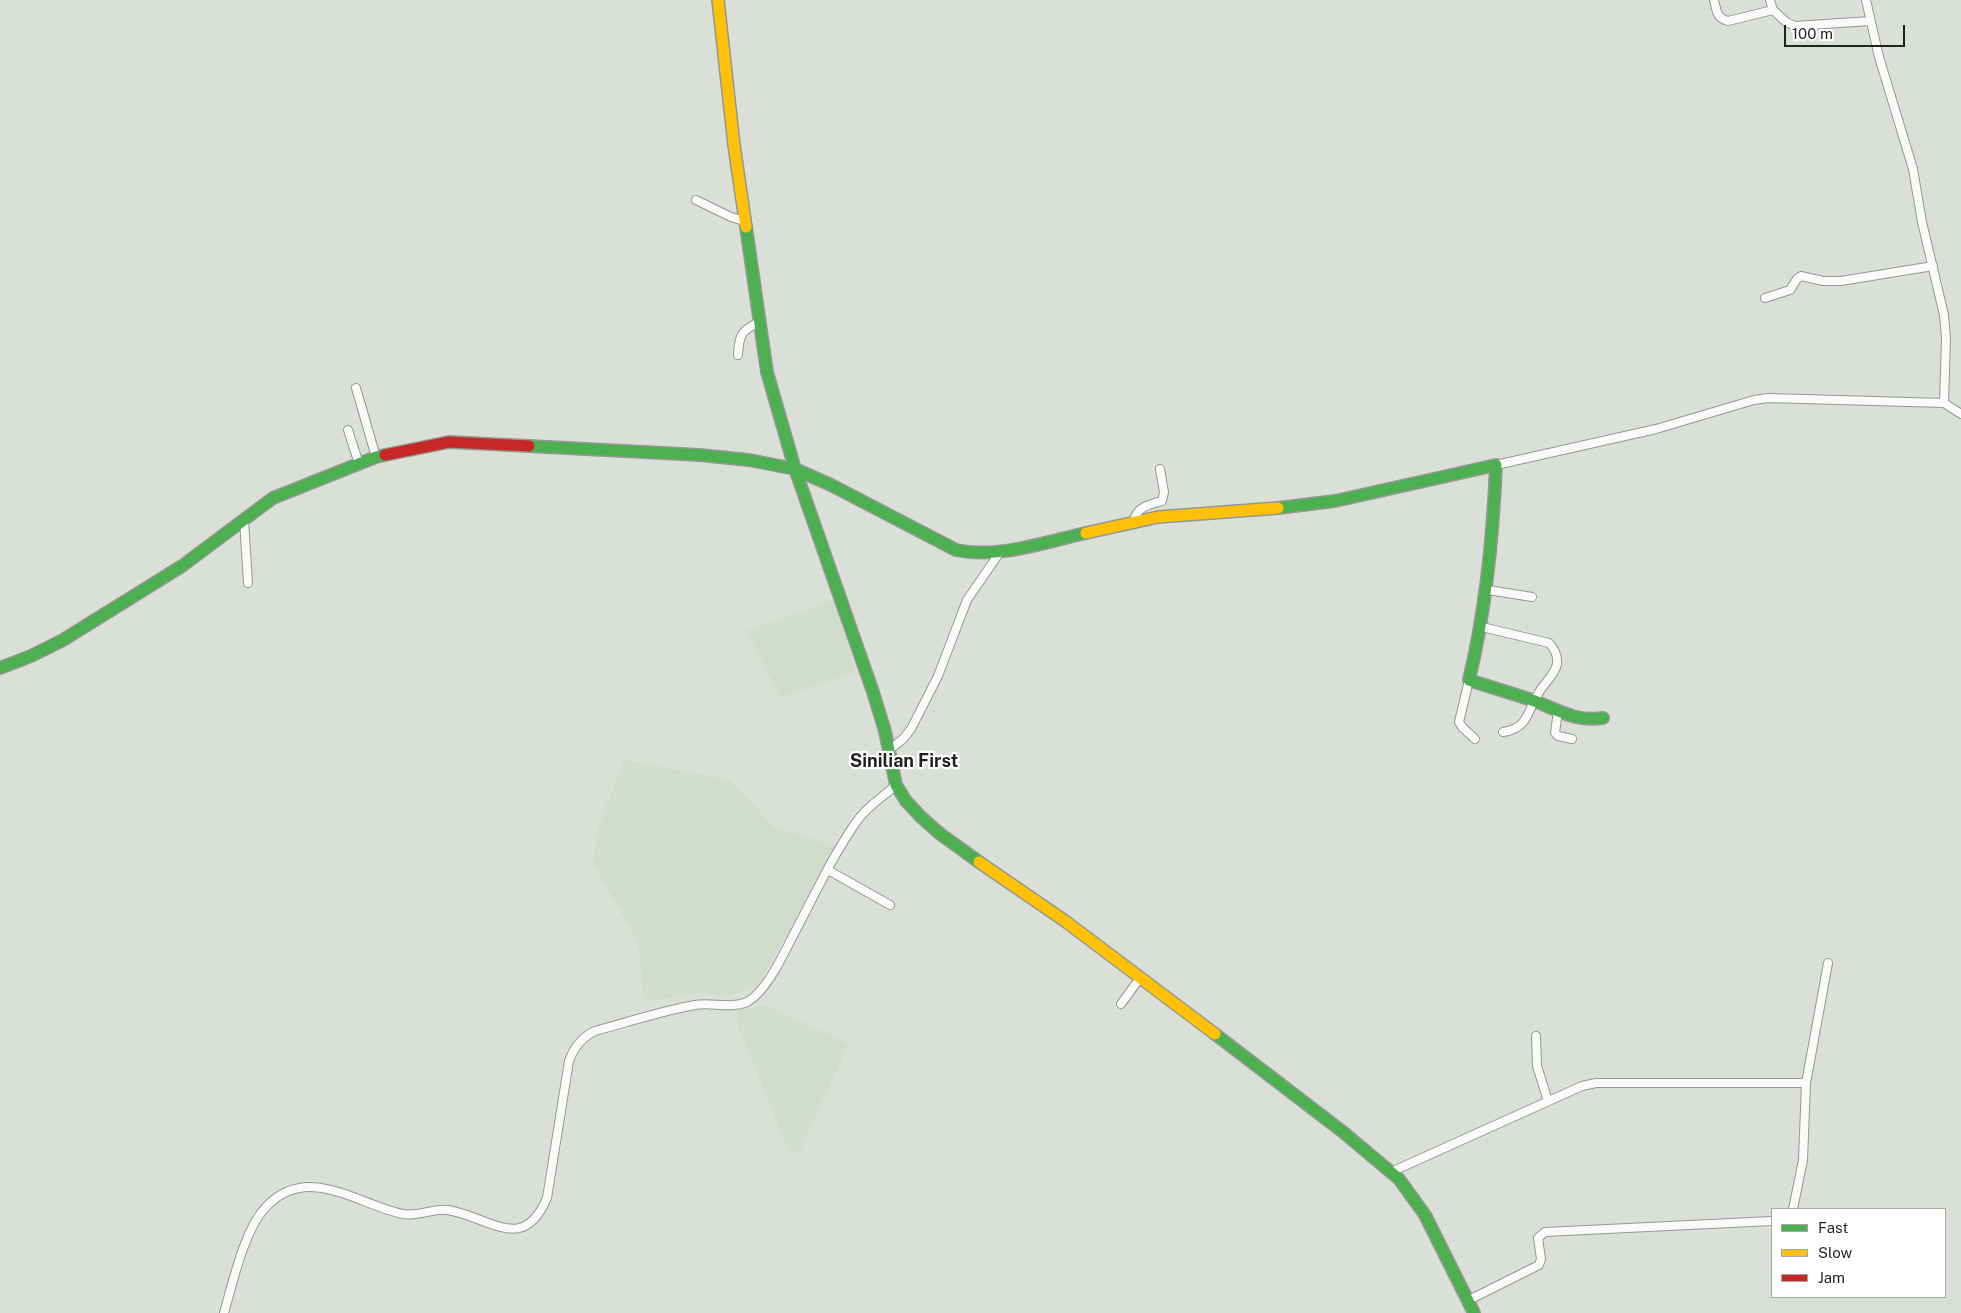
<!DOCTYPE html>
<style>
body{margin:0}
#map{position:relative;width:1961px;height:1313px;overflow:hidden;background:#dae0d8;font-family:"Public Sans",sans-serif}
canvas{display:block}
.legend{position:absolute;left:1771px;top:1208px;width:175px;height:90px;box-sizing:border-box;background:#fff;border:1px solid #a5a7a5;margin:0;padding:6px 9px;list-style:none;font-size:15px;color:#1f231e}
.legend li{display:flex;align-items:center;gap:10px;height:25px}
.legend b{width:25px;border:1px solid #a5a7a5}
.scale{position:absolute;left:1784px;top:25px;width:121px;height:22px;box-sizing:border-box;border:2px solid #1f231e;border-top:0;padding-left:6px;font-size:15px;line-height:18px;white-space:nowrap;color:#1f231e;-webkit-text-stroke:4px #fff;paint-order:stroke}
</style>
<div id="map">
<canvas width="1961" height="1313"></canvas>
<ul class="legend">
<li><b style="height:6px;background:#4caf50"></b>Fast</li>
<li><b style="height:6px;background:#ffc107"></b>Slow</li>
<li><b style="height:6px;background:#c62828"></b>Jam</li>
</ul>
<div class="scale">100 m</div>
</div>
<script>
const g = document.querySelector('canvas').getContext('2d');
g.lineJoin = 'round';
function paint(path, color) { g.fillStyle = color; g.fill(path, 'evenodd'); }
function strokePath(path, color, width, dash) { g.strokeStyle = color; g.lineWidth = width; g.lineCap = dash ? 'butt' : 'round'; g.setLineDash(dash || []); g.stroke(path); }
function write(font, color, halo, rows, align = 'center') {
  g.font = font + ' "Public Sans",sans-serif'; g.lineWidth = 4.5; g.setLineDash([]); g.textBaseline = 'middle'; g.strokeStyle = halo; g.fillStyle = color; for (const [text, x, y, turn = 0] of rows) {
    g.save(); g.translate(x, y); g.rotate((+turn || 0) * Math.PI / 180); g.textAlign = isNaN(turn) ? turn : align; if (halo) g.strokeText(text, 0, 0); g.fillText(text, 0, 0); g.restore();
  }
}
paint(new Path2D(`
 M834,600L856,672L780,697L746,631Z
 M624,760L730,780L774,827L835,846L759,985L729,996L700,993L644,1002L638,943L593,863L598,828Z
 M766,1005L849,1044L798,1154L789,1151L738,1026L737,1010Z`), '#d1dccc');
const street = new Path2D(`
 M1714,0C1717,11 1716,18 1728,21L1773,10L1786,22L1795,26L1870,21
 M1770,0L1773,10
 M696,200L731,217L744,221
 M1765,298L1790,290L1797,279L1801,276L1823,281H1841L1933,266
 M738,355C739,335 741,331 759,322
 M356,388L376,457
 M1944,403L1961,414
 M348,430L359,464
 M1496,465L1656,429L1754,400L1768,398L1944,403L1946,338L1944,315L1922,222L1913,169L1879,57L1866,0
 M244,520L248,583
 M1134,521C1136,507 1150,504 1162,501L1164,492L1160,469
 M1488,590L1532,597
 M1482,627L1549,643C1554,648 1558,656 1557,664C1555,675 1543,684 1538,694C1527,711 1529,728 1503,732
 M1469,680L1459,722L1462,727L1475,739
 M1558,711L1555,733L1558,736L1572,739
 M889,750L903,739L911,729L938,676L967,600L1000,552
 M828,870L890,905
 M1121,1004L1140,978
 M1536,1036L1537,1066L1548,1101
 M1806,1083L1828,963
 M1391,1172L1582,1086L1596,1083H1806L1803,1160L1793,1209
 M1467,1301L1539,1265L1541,1259L1538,1238L1545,1232L1772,1221
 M224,1313C233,1282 244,1231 265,1208C307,1162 358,1205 403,1214C418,1217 433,1208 448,1210C492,1218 523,1254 547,1198L569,1061C574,1047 582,1037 595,1031C628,1022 661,1011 695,1005C711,1002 731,1009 747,1002C768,991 785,950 796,930C815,894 833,855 857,821C867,806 883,797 896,785`);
const fast = new Path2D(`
 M746,227L767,372L795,469L873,692L885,731L896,785L906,801L921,817L939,833L979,862
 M529,446L700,455L749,460L795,469L831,485L956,550C998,559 1045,542 1086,533
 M1278,508L1335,501L1496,465C1493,538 1486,609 1469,680C1490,687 1511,693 1532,700C1559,710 1574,722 1603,718
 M0,668L31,656L63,640L182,566L273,498L376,457L385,455
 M1215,1034L1343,1132L1399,1179L1425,1215L1474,1313`);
const slow = new Path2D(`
 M718,0L734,145L746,227
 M1086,533L1158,517L1278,508
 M979,862L1065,921L1215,1034`);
const jam = new Path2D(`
 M385,455L449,442L529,446`);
strokePath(street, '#949893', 10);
strokePath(fast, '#949893', 14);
strokePath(slow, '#949893', 14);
strokePath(jam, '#949893', 14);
strokePath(street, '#f9faf9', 8);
strokePath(fast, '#4caf50', 11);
strokePath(slow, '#ffc107', 11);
strokePath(jam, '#c62828', 11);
write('bold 18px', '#1f231e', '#fff', [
 ["Sinilian First",904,761]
]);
</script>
